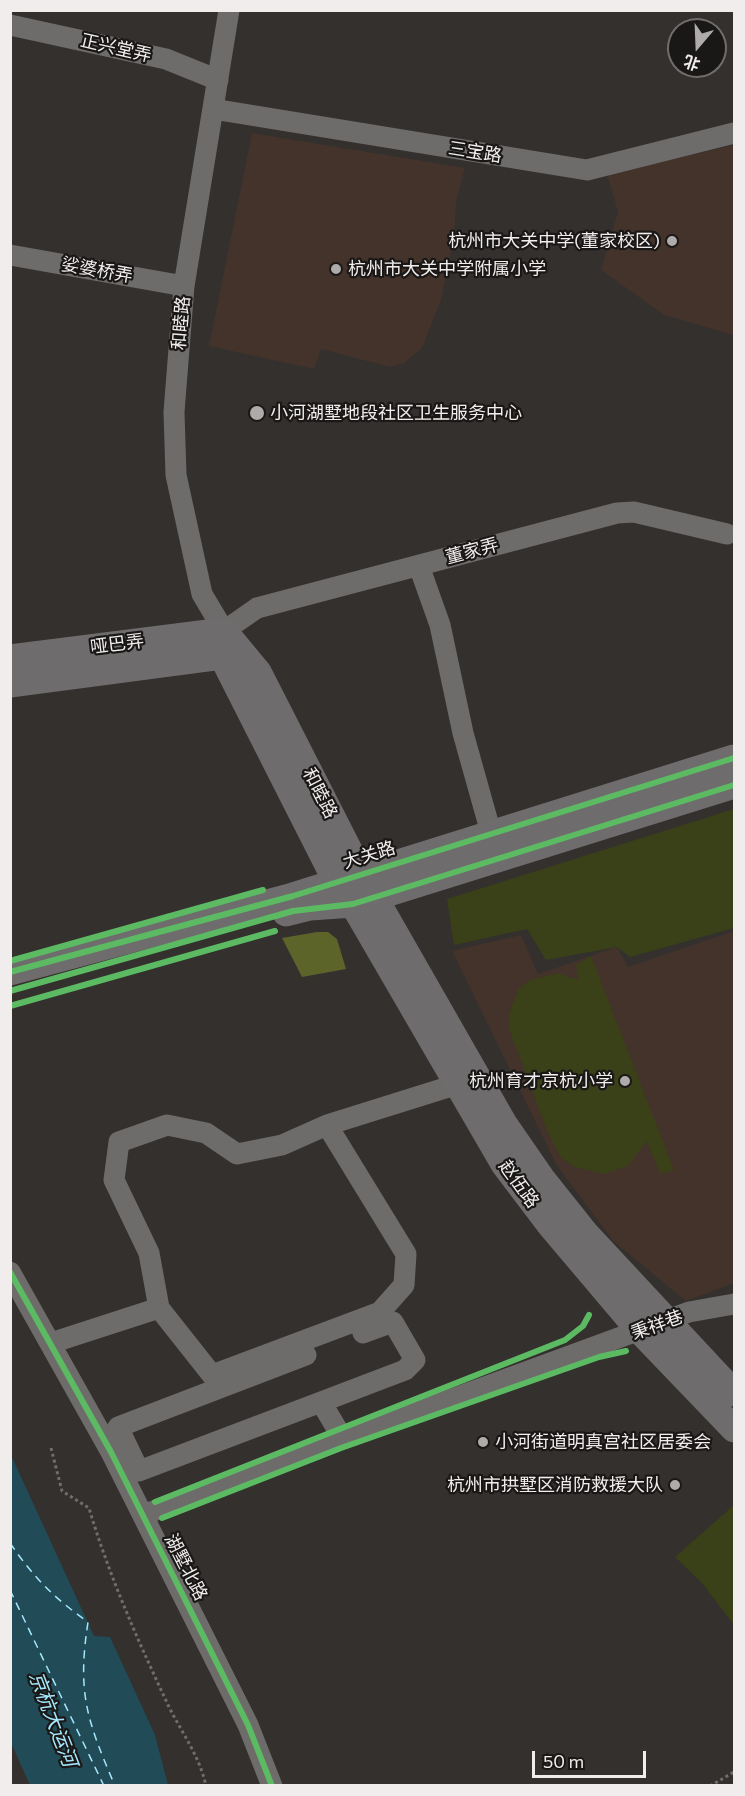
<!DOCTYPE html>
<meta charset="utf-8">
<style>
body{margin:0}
#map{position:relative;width:745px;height:1796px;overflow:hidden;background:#33302e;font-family:Commissioner,"Noto Sans SC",sans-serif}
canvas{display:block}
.frame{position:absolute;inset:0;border:12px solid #f1edec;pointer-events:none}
.north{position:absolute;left:667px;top:18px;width:60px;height:60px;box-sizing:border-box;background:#1a1817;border:2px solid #706d6c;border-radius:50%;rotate:199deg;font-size:16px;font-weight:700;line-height:24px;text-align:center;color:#f1edec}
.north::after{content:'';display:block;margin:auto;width:21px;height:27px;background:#aeabaa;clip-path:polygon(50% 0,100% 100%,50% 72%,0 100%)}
.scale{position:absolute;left:532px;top:1751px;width:114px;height:27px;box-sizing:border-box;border:3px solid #f1edec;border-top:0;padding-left:8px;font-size:18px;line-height:21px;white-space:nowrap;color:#f1edec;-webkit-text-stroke:4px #1a1817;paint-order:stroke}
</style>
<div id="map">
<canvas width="745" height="1796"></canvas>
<div class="frame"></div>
<div class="north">北</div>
<div class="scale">50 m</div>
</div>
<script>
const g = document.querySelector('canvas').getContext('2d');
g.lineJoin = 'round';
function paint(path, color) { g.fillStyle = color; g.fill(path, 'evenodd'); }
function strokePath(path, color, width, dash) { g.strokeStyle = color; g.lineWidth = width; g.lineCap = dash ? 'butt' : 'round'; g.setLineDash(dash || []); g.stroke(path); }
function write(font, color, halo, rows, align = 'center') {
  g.font = font + ' Commissioner,"Noto Sans SC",sans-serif'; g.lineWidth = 4.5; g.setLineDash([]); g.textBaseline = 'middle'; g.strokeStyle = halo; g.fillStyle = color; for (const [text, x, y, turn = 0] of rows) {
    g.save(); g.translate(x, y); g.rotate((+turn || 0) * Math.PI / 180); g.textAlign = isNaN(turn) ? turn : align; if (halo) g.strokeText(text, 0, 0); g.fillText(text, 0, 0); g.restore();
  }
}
paint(new Path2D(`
 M252,133L465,168L456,202L454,238L441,300L422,348L404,363L390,367L321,349L314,369L209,346Z
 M734,145V334H729L664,315L601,270L618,212L607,174Z
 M734,931V1283L686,1301L613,1241L556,1164L452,951L521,935L538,974L617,947L628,967Z`), '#43332b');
paint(new Path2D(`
 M734,809V928L630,957L617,947L546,960L527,929L454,945L447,899Z
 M591,956L674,1170L660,1174L647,1141L628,1166L604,1174L575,1167L561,1158L549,1135L509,1029V1014L518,990L528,981L558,973L578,980L576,965Z
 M734,1505V1504V1625L702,1583L675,1557Z`), '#3a4017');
paint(new Path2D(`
 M317,932H328L337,939L346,969L302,977L282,938Z`), '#5c642a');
paint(new Path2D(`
 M11,1455L94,1636L110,1637L155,1735L168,1785H30L11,1743Z`), '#214b57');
strokePath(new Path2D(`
 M10,1543C34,1578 54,1598 88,1622C77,1694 87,1720 115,1786
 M10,1590L104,1786`), '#a4e7fc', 1.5, [8, 6]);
strokePath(new Path2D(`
 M51,1448L62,1491L89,1508C109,1576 139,1643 169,1707C182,1733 200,1757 206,1786
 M710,1786L734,1772`), '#6f6e6e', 3, [3, 3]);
strokePath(new Path2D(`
 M229,10L184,286L174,412L176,475L202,594L224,631L257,608L617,513L634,512L727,534
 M10,25L166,59L218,80
 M213,109L587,170L734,133
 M10,255L184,286
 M419,566L440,625L463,733L491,833
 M327,1125L406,1254L404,1285L380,1312L212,1375L159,1308L149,1253L114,1180L119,1142L167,1125L206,1133L237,1154L282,1145L327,1125L458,1084
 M10,1272L111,1452L248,1725L272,1786
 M51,1343L159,1308
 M306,1355L118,1427L139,1471L321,1402
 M343,1439L321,1402L405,1370L415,1360L393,1322L363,1333
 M143,1515L343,1439L689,1312L734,1304`), '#6e6c6b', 21);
strokePath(new Path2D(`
 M224,631L222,656L336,881L353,904L504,1164L551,1226L639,1330L734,1429
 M224,631L258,672L361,874L504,1124L542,1179L585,1233L734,1393
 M10,658L224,631
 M10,684L222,656
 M286,913L310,907L353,904L734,785
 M10,972L293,896L734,758`), '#6e6c6c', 27);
strokePath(new Path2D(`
 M10,961L263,890
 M10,972L293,896L734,758
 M10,991L293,911L353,904L734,785
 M10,1006L275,931
 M10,1272L111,1452L248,1725L272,1786
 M155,1502L565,1340L583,1326L589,1315
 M162,1518L341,1448L599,1357L626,1351`), '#5cba63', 6);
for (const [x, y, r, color] of [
 [672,241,6,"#aeabaa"],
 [336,269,6,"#aeabaa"],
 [257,413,8,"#aeabaa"],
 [625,1081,6,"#aeabaa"],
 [483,1442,6,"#aeabaa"],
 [675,1485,6,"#aeabaa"]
]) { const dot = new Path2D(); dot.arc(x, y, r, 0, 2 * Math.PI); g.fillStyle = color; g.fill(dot); strokePath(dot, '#1a1817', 2); }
write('18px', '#f1edec', '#1a1817', [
 ["正兴堂弄",116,48,13],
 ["三宝路",475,152,9],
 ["娑婆桥弄",97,270,10],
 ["和睦路",181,323,-85],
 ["董家弄",472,551,-15],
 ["哑巴弄",117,644,-7],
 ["和睦路",320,793,63],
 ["大关路",369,855,-17],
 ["赵伍路",519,1184,54],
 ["秉祥巷",657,1325,-20],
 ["湖墅北路",186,1567,63]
]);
write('18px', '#f1edec', '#1a1817', [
 ["杭州市大关中学(董家校区)",660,241],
 ["杭州市大关中学附属小学",348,269,"left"],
 ["小河湖墅地段社区卫生服务中心",270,413,"left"],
 ["杭州育才京杭小学",613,1081],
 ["小河街道明真宫社区居委会",495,1442,"left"],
 ["杭州市拱墅区消防救援大队",663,1485]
], 'right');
write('italic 20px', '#a4e7fc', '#1a1817', [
 ["京杭大运河",53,1719,69]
]);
</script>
